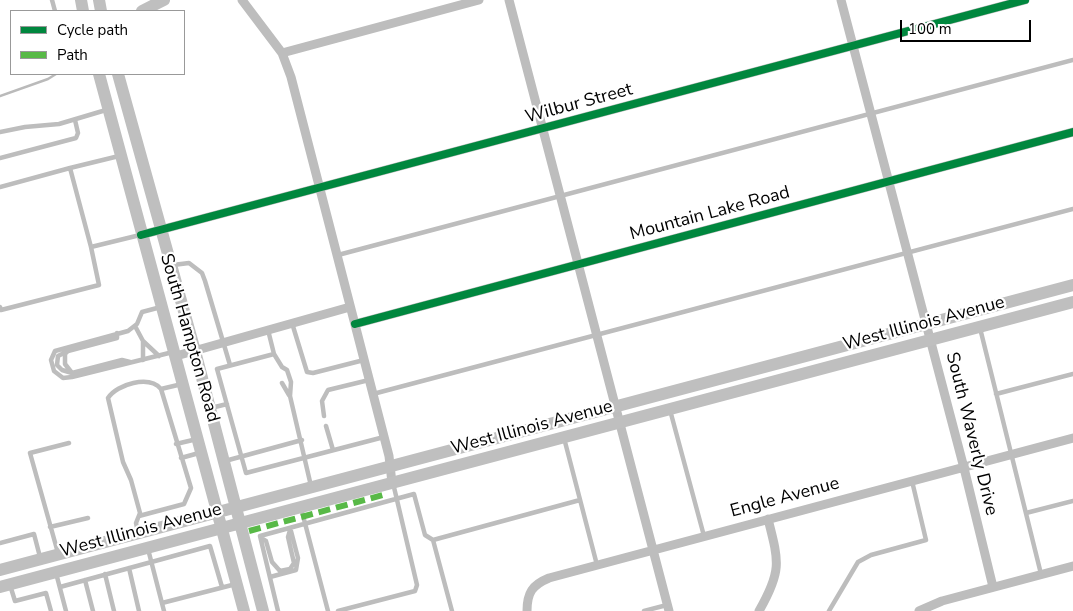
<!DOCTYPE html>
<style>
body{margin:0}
#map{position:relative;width:1073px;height:611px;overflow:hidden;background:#fff;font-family:"Nunito Sans",sans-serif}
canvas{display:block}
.legend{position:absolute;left:10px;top:10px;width:175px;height:65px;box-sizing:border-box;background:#fff;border:1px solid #999;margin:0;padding:6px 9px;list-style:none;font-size:15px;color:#000}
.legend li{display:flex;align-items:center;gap:10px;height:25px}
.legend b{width:25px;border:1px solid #999}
.scale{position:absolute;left:900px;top:20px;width:131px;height:22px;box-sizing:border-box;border:2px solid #000;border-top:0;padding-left:6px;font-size:15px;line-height:18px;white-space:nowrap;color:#000;-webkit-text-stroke:4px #fff;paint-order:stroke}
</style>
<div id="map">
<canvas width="1073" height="611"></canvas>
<ul class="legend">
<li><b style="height:6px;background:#00873e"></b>Cycle path</li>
<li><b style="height:6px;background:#58b947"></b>Path</li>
</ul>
<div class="scale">100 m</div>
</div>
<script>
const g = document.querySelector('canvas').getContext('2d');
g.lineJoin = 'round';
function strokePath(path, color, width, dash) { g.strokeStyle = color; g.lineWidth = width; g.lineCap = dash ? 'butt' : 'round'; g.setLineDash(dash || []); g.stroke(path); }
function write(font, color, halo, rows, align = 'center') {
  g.font = font + ' "Nunito Sans",sans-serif'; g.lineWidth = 4.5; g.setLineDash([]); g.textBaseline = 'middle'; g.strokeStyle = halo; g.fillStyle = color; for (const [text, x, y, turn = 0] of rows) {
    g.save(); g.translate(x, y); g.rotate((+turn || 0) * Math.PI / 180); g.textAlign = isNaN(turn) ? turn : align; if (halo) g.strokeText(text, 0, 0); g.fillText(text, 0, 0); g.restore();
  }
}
strokePath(new Path2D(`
 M0,96L48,79L56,74`), '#bababa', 2.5);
strokePath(new Path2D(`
 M52,0L55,11
 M0,132L25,127L59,124L106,110
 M119,156L70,168L91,247L140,235
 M0,158L76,138L78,133L75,120
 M0,187L70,168
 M338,255L1073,60
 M173,265L189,263L202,273L205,281L230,365
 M0,307L1,310L99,285L91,247
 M161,307L142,312L137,324L128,331L55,351L51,360L54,371L63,378L72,377L173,352
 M292,323L307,372L313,373L364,360
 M135,326L143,341V360
 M980,328L1041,574
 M268,330L274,354L217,369L246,473L384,437
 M117,333V338L68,351L65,354V364L72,373L122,360L130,362
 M143,341L159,356
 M66,352L58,356L57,365L62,370L72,373
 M274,354L282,367L287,370L291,382L290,396L311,486
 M282,383L289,395
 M373,394L1073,209
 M996,394L1073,374
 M211,408L227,404
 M670,410L704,536
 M324,416L322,401L328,390L369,380
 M326,426L333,450
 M564,438L597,565
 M176,444L197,439
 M181,458L199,453
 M225,461L302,440
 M301,508L328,611
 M1026,513L1073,501
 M139,516L184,504L191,488L161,389
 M50,527L88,518
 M138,532L136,523L140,513L131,480L123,462L108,398C117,384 149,375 161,389L182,384
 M261,538L266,541L272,562L280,571L290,569L294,563L288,537L290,530
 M433,540L580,500
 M0,543L34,534L40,557
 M148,549L164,611
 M58,553L30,453L69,443
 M129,568L139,611
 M56,573L66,611
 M105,574L114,611
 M270,577L296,570L298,558L291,531
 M85,580L93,611
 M10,585L15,601L46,593L51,611
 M60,587L210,546L222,587
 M162,603L236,584
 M278,611L260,536L414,494L425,535L433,540L452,611
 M338,611L415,591L417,585L393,483
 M644,611L667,605
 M829,611L858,562L871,555L926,540L912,481`), '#bdbdbd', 4.5);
strokePath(new Path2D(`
 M242,0L282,53L291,77L389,456L392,483
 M509,0L669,611
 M841,0L964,468L993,587
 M282,53L479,0
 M141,235L1025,0
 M355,324L1073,132
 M176,356L350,307
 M527,611C527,593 532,585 549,578L1073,438
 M759,611C782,571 779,562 768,519
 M919,611L942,601L1073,566`), '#bdbdbd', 9);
strokePath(new Path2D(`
 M81,0L83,11
 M99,0L101,11
 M142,11L164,0
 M99,74L244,611
 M118,74L195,351L263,611
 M0,570L1073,285
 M0,587L1073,302`), '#bfbfbf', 12);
strokePath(new Path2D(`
 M249,531L383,495`), '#58b947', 6, [12, 6]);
strokePath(new Path2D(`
 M141,235L1025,0
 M355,324L1073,132`), '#00873e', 8);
write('18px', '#000', '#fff', [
 ["Wilbur Street",579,104,-15],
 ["Mountain Lake Road",710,214,-15],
 ["West Illinois Avenue",924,324,-15],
 ["South Hampton Road",189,338,74],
 ["West Illinois Avenue",532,428,-15],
 ["South Waverly Drive",971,434,76],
 ["Engle Avenue",785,498,-15],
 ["West Illinois Avenue",141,531,-15]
]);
</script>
